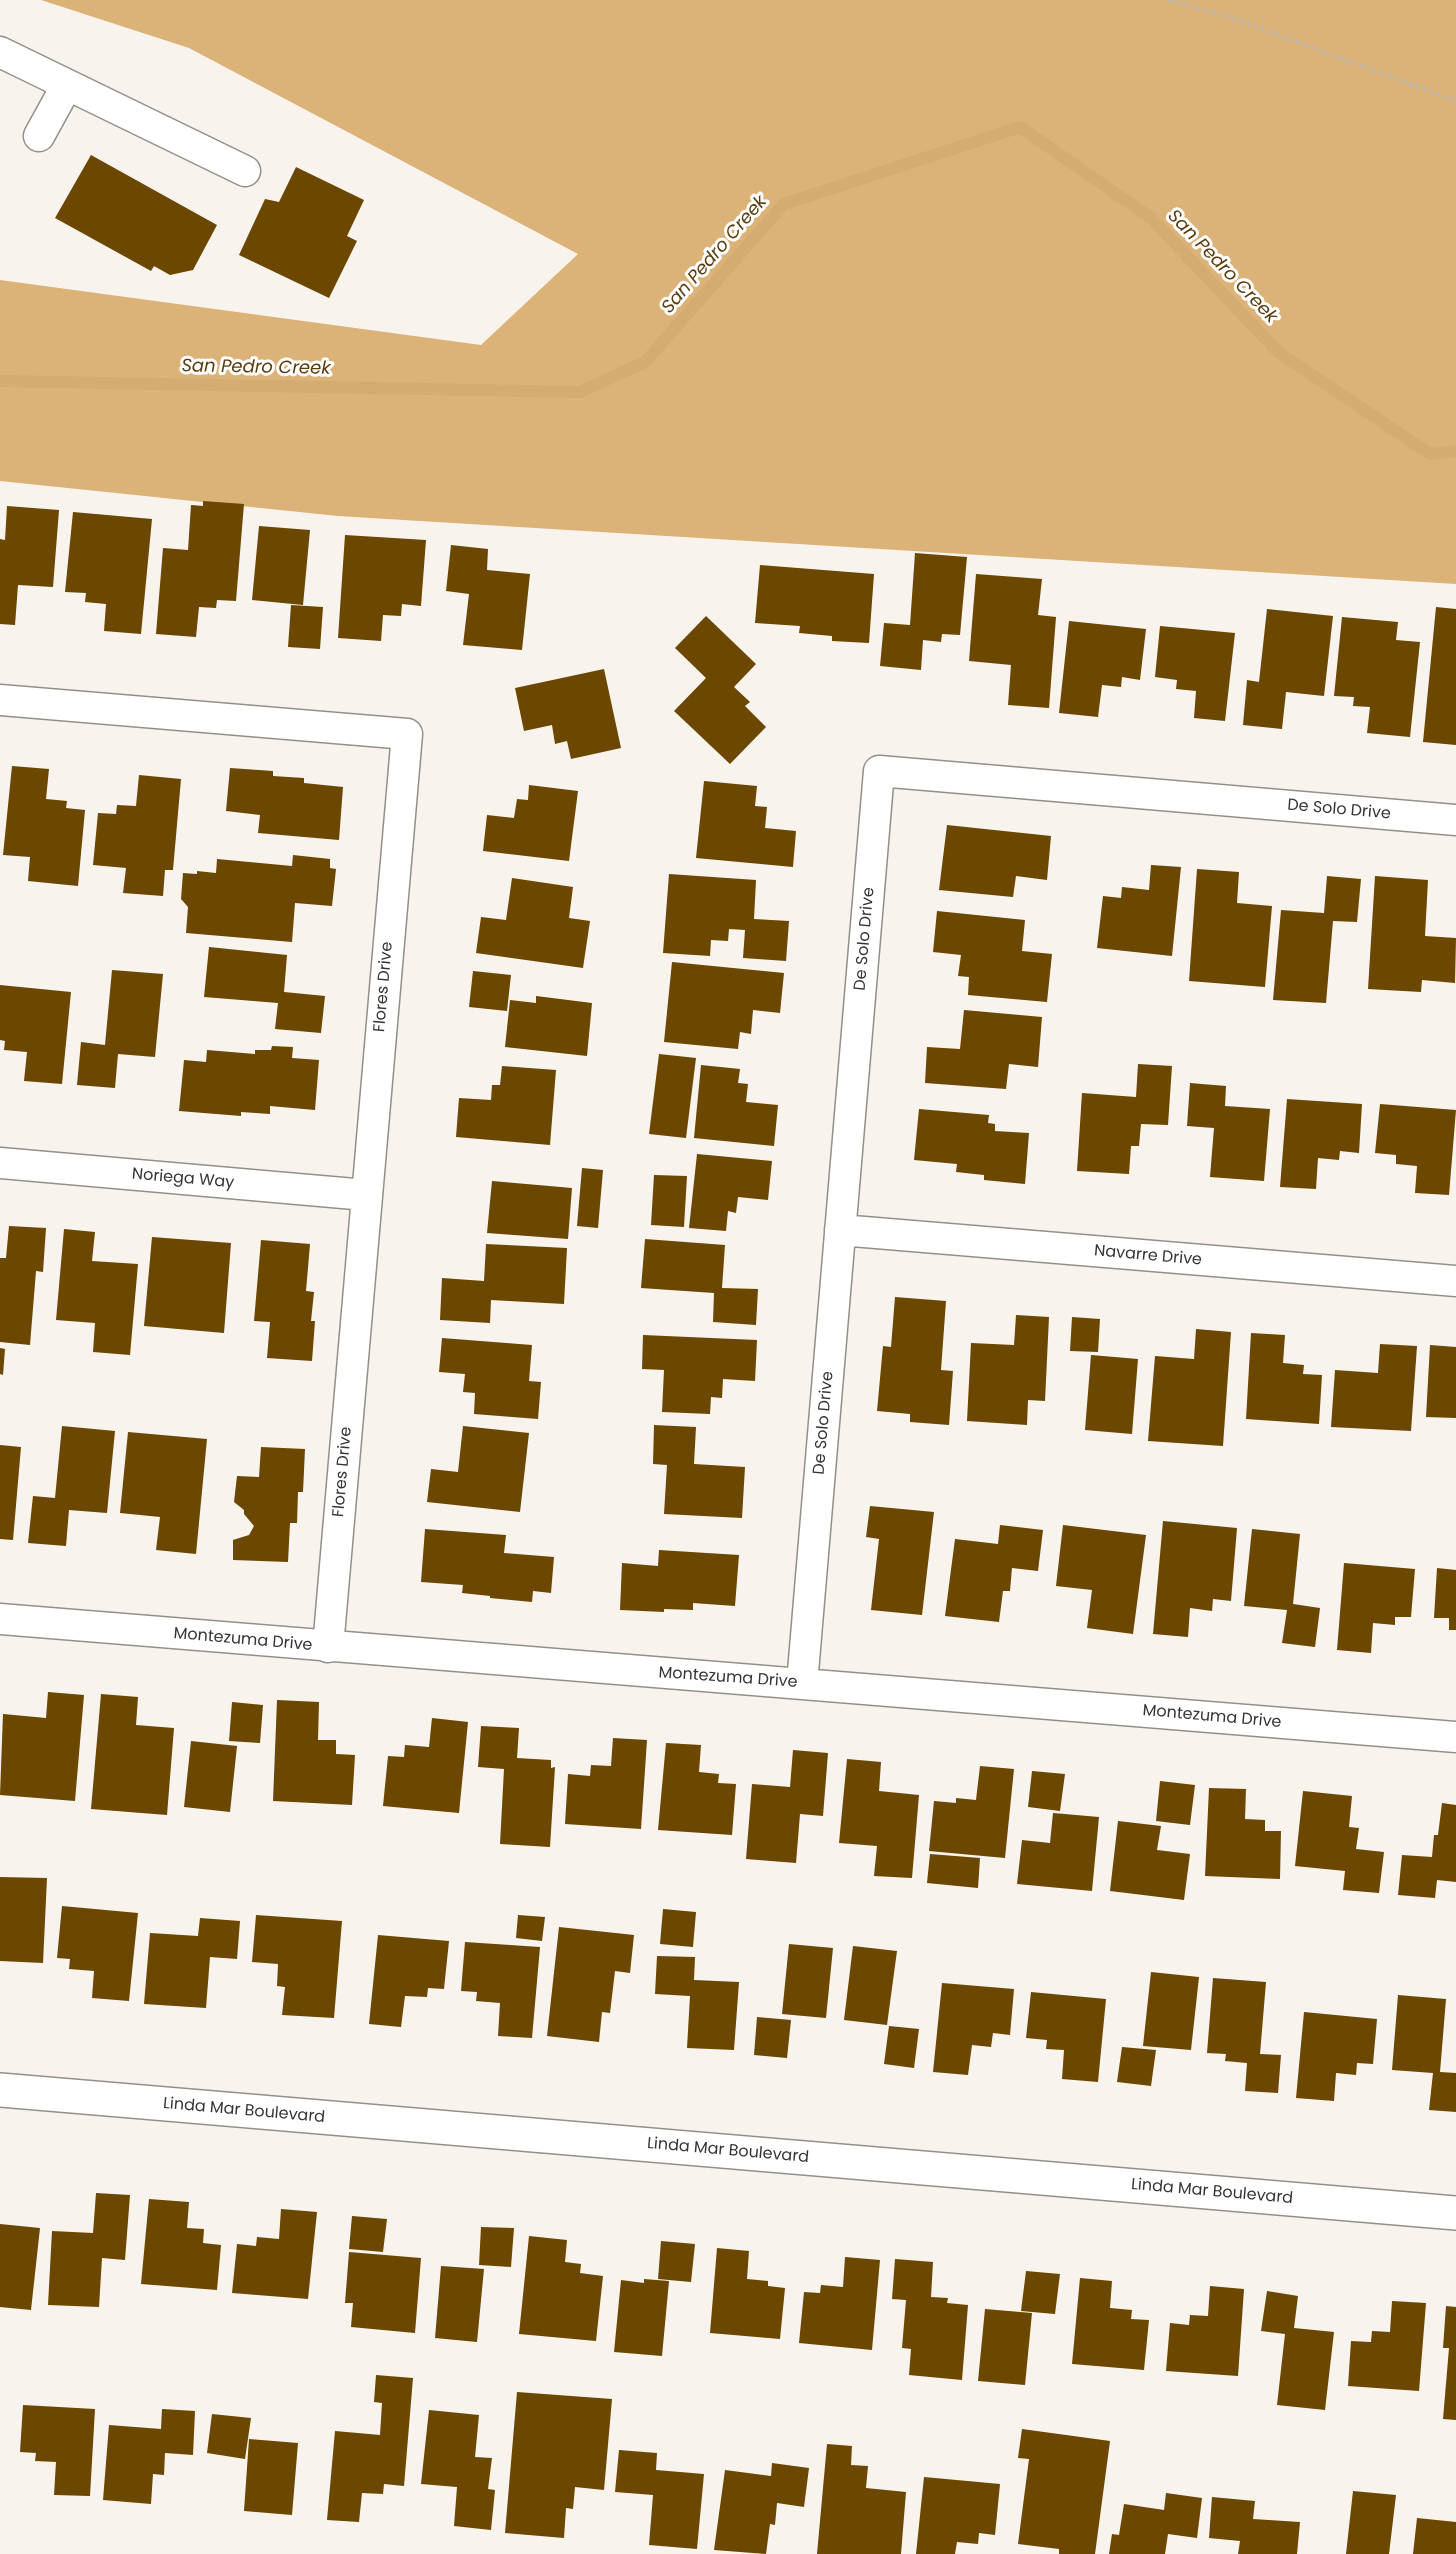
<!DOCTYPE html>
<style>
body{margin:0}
canvas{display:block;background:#f8f3ec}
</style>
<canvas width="1456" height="2554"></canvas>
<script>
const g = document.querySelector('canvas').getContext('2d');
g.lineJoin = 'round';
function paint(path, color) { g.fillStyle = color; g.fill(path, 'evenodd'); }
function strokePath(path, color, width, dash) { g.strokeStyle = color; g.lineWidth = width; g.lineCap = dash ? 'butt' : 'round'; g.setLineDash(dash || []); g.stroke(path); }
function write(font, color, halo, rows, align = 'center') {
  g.font = font + ' Poppins,sans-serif'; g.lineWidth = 6; g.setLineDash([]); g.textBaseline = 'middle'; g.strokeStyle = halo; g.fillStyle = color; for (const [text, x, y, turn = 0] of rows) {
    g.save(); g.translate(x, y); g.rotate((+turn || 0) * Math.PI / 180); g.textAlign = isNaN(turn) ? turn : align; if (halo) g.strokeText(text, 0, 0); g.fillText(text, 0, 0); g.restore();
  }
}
paint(new Path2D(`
 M41,0H1456V584L338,516L0,481V280L481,345L578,254L189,48Z`), '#dbb277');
strokePath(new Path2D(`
 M0,381L580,392L645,362L784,204L1020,127L1151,218L1278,352L1430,454L1456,451`), '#d4ac71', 12);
paint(new Path2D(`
 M91,155L217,225L193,270L170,275L154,266L151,271L55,218Z
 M296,167L364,200L347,236L357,241L329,298L239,255L265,199L279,202Z
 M203,501L244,504L236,601L217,600L216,608L199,607L196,637L156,634L163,548L188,550L191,505L203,506Z
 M7,506L59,510L53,587L18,585L15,625L0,624V539L5,540Z
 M73,512L152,519L141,634L104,631L106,604L85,602L86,593L65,592Z
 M259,526L310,530L303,605L252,600Z
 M345,535L426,540L421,606L402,604L401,616L383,615L381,641L338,638Z
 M451,545L488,549L487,570L530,574L522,650L463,645L469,594L446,591Z
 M915,553L967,557L960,635L942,634L941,642L923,640L921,670L880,666L884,623L910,625Z
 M760,565L874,574L869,643L832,641V636L799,633L800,626L755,623Z
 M976,574L1042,579L1038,615L1056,617L1049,708L1008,705L1011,665L969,661Z
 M291,605L323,607L320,649L288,647Z
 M1436,607L1456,609V745L1423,742Z
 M1267,609L1333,616L1324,696L1286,692L1282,729L1243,725L1247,680L1259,682Z
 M706,616L756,664L734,687L750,702L745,706L766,727L730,764L674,711L706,678L675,648Z
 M1342,617L1398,622L1396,640L1420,642L1410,737L1367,733L1370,707L1353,706L1354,697L1334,696Z
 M1069,621L1146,629L1140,680L1122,677L1121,687L1102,685L1098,717L1059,713Z
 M1160,626L1235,633L1225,721L1194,718L1196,691L1176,689L1177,680L1155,677Z
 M604,669L621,748L571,759L567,741L555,744L552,725L524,731L515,688Z
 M12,766L49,769L46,799L67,801L66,808L85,810L78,886L28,881L30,857L3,855Z
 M230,768L273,771V776L304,778V783L343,787L339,840L258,833L260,815L226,811Z
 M139,775L181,779L173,870H165L163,896L123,893L126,868L93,865L98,813L116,814L117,805L136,806Z
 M704,781L757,786L755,806L767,807L765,828L796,831L793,867L696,858Z
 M529,785L578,791L569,861L483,851L487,815L514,818L517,799L528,800Z
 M947,825L1051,836L1047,880L1016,876L1013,897L939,890Z
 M293,855L330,859V868L336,869L332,906L295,903L292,942L186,933L188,907L181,899L183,873L197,874V871L216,873L217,859L292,866Z
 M1151,865L1181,867L1172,956L1097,948L1103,896L1121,898L1122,887L1149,890Z
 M1197,869L1239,872L1237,903L1272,906L1265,987L1189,981Z
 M669,874L756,880L754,919L789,921L786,961L743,958L745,930L729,929L728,941L711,940L710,956L663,953Z
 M1327,876L1361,879L1357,922L1333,921L1326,1003L1273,1000L1281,910L1324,913Z
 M1375,876L1428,880L1425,936L1456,938L1455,983L1422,980L1421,992L1368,989Z
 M512,878L573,887L569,918L590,921L583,968L476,953L481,917L506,920Z
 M937,911L1025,920L1022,951L1052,954L1047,1002L968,995L969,977L958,976L961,955L933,952Z
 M209,947L287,955L284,992L325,996L321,1033L275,1029L278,1003L204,997Z
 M672,962L784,973L780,1013L753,1010L751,1034L740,1032L738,1049L664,1042Z
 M112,970L163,974L155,1057L118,1054L115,1088L77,1085L81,1042L105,1045Z
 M473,971L511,975L507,1011L469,1007Z
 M0,985L71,992L62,1084L24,1081L27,1052L4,1050L5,1041L0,1040Z
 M536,996L592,1003L587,1056L505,1047L510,1000L536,1003Z
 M964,1010L1042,1017L1038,1067L1009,1064L1006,1089L925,1083L927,1047L960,1049Z
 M272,1046L293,1047L292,1058L319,1060L315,1110L270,1106V1114L241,1112V1116L179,1111L184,1060L206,1062L207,1050L255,1054V1050H271Z
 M659,1054L696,1058L686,1138L649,1134Z
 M1138,1064L1172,1066L1168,1125L1141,1124L1139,1146H1131L1129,1174L1077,1171L1082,1093L1136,1097Z
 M701,1065L740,1069L738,1083L748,1084L746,1102L778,1105L774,1146L694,1138Z
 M502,1066L556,1070L550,1145L456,1137L459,1098L491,1100L492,1085H500Z
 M1190,1083L1226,1086L1225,1106L1270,1109L1264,1181L1210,1177L1214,1128L1187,1126Z
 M1287,1099L1362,1104L1359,1153L1340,1151L1339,1160L1318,1158L1316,1189L1280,1187Z
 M1380,1104L1456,1110L1449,1195L1415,1193L1417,1166L1396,1164V1155L1375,1153Z
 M919,1109L989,1115L988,1123L995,1124V1131L1029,1133L1025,1184L984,1180V1175L956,1172L957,1164L914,1160Z
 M697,1154L772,1161L768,1200L738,1197L736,1213L728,1211L726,1231L689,1228Z
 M582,1168L603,1170L598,1228L577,1226Z
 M654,1175L687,1176L684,1227L651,1225Z
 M492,1181L572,1188L568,1239L487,1233Z
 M9,1226L46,1228L43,1272L36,1271L30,1345L0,1342V1258H6Z
 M64,1229L95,1232L92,1261L138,1264L130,1355L93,1352L95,1323L56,1320Z
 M152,1237L231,1243L224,1333L144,1326Z
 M645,1239L725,1245L722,1288L758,1289L756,1325L713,1322L714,1293L641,1288Z
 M261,1240L310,1244L306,1291L314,1292L311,1321H315L312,1361L267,1358L270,1322L254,1321Z
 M486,1244L567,1248L564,1304L491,1300L490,1323L440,1320L442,1278L484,1281Z
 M895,1297L946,1301L941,1370L953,1371L949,1425L910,1422V1414L877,1411L883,1346L891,1347Z
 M1016,1315L1049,1317L1045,1401L1028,1400L1027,1425L967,1421L971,1343L1014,1345Z
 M1072,1317L1100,1319L1098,1352L1070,1351Z
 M1196,1329L1231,1332L1223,1446L1148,1441L1155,1356L1194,1359Z
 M1251,1333L1285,1335L1283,1363L1304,1365L1303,1374L1322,1375L1319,1424L1246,1419Z
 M643,1335L757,1340L755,1381L723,1379L722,1398L711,1397L710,1414L662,1412L664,1370L642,1369Z
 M442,1338L532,1345L529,1381L541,1382L538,1419L474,1414L475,1393L463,1392L465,1374L439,1372Z
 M1380,1344L1417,1346L1411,1431L1331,1427L1335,1370L1378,1373Z
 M1430,1345L1456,1347V1418L1426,1417Z
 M0,1348L5,1349L3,1375L0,1374Z
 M1091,1355L1138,1359L1132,1434L1085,1430Z
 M654,1425L696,1427L694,1464L745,1467L742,1518L664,1514L667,1465L653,1464Z
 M62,1426L115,1431L107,1513L69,1510L66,1546L28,1543L33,1496L55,1498Z
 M463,1426L529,1433L520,1512L427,1502L431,1469L458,1472Z
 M128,1432L207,1439L196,1554L156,1550L160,1517L120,1513Z
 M0,1445L21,1447L13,1540L0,1539Z
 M261,1447L305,1449L303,1492H298L297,1523H290L288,1562L233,1560V1540L249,1535L254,1526L244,1514V1510L234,1502L237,1476L259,1477Z
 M870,1506L934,1512L922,1615L871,1610L879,1539L866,1537Z
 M1163,1521L1237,1528L1231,1601L1213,1599L1212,1611L1190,1608L1188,1637L1153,1634Z
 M1000,1525L1043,1530L1038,1571L1012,1568L1010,1591H1003L999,1622L945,1616L955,1539L998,1544Z
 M1063,1525L1146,1535L1133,1634L1087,1628L1092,1590L1056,1586Z
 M425,1529L506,1535L504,1553L554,1557L551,1593L533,1591L532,1602L490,1598V1596L462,1593L463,1585L421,1582Z
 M1252,1529L1300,1534L1293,1604L1320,1608L1315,1647L1282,1643L1287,1610L1244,1606Z
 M659,1550L739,1555L735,1606L693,1603V1610L664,1609V1612L620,1610L622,1563L658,1566Z
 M1344,1563L1415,1569L1411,1617H1395V1625L1373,1623L1371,1653L1337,1650Z
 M1437,1568L1456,1570V1630H1449V1618H1434Z
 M48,1692L84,1695L75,1801L0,1795L3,1714L46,1718Z
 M101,1694L138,1697L136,1725L174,1728L167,1815L91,1809Z
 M277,1700L319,1702L318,1740H336V1754L355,1755L352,1805L273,1801Z
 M232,1702L263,1705L260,1743L229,1741Z
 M432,1718L468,1722L459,1813L383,1806L388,1756L404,1757L405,1745L429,1747Z
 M481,1726L519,1728L517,1758L551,1760V1768L555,1767L550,1847L500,1844L504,1769L478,1767Z
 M613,1738L647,1740L641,1829L565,1824L568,1774L590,1776L591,1765L611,1766Z
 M191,1741L237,1746L230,1812L184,1807Z
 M666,1743L701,1745L699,1772L719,1774L718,1783L736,1784L732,1835L658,1830Z
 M793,1750L828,1753L823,1816L800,1814L796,1863L746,1859L752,1784L790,1787Z
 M847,1759L881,1762L879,1791L919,1795L912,1878L874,1876L877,1846L839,1843Z
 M980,1766L1014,1769L1005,1858L929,1851L934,1801L956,1803V1798L976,1800Z
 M1032,1771L1065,1774L1060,1811L1028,1807Z
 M1160,1781L1195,1785L1190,1825L1156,1821Z
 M1209,1788L1246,1789L1245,1819L1265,1820V1831H1281L1280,1879L1205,1876Z
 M1303,1791L1352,1796L1349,1827L1359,1828L1356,1849L1384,1852L1379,1893L1343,1890L1345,1871L1295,1866Z
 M1442,1803L1456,1805V1882L1437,1880L1435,1898L1398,1895L1402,1855L1432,1857L1434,1835H1438Z
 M1053,1813L1099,1817L1092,1891L1017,1884L1022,1840L1050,1843Z
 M1118,1821L1161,1826L1157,1850L1190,1854L1184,1900L1110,1891Z
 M930,1854L980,1858L978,1888L927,1883Z
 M0,1877L47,1878L43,1963L0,1961Z
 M62,1906L138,1913L129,2001L92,1998L94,1971L69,1969L70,1959L57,1958Z
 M663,1909L696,1912L693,1947L660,1944Z
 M256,1915L342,1921L334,2018L282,2015L285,1987L277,1986L278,1964L252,1962Z
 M518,1915L545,1917L542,1941L516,1938Z
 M200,1918L240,1921L237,1959L210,1957L206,2008L144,2004L150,1933L198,1936Z
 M559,1927L634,1935L630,1973L615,1971L610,2013L602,2012L599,2042L547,2036Z
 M378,1935L449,1941L444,1989L428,1988L427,1997L405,1996L401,2027L369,2024Z
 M465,1942L540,1947L532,2038L498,2036L500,2003L476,2001L477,1992L461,1991Z
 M789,1944L833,1948L826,2018L782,2014Z
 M853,1946L897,1951L887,2025L844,2020Z
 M657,1956L695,1957L694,1980L739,1982L734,2050L687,2048L690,1996L655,1994Z
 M1151,1972L1199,1977L1191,2050L1143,2046Z
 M1213,1978L1266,1982L1260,2054L1281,2055L1278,2093L1245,2091L1247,2063L1225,2061L1226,2054L1207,2053Z
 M942,1983L1014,1989L1010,2035L993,2033L991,2047L972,2045L968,2075L933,2072Z
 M1031,1992L1106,1999L1098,2082L1062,2079L1064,2050L1046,2049L1047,2040L1026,2038Z
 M1398,1995L1446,1999L1440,2072L1456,2073V2112L1429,2110L1433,2073L1392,2070Z
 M1304,2012L1377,2019L1373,2064L1357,2063L1356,2075L1336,2073L1334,2101L1296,2098Z
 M757,2017L791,2020L787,2058L754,2055Z
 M889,2026L919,2029L914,2068L884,2064Z
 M1122,2047L1156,2050L1151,2086L1117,2082Z
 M96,2193L130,2195L125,2260L102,2258L99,2307L48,2305L52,2231L93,2233Z
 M149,2199L189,2202L187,2228L204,2229L203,2243L221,2245L217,2290L141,2284Z
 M281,2209L317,2212L308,2299L232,2293L237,2244L256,2246L257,2237L279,2239Z
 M352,2216L387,2219L383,2252L349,2249Z
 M0,2224L40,2228L31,2310L0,2307Z
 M481,2227L514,2228L511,2267L479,2265Z
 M529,2236L567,2240L565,2262L581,2264L580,2273L603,2276L596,2341L519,2334Z
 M661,2241L695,2244L691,2282L658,2279Z
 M717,2248L749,2251L747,2279L768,2281V2286L785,2288L780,2339L710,2333Z
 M349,2252L421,2258L415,2333L351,2327L353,2303H345Z
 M845,2257L880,2260L872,2350L799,2343L804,2292L820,2293L821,2285L843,2287Z
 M895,2259L933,2262L931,2297L948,2298L947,2303L968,2305L962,2380L909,2375L911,2349L902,2348L906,2300L892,2299Z
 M441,2266L484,2269L477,2342L435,2338Z
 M1026,2271L1060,2274L1055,2314L1021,2311Z
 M1080,2278L1112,2281L1110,2308L1132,2310L1131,2319L1149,2320L1144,2370L1072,2364Z
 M644,2279L669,2281L662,2356L614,2352L621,2280L644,2283Z
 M1210,2286L1244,2289L1238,2376L1166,2371L1170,2323L1189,2325L1190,2315L1208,2316Z
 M1267,2291L1298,2296L1294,2328L1334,2332L1325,2410L1277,2405L1285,2334L1261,2331Z
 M1392,2301L1426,2303L1419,2391L1348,2386L1351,2341L1371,2342L1372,2331L1390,2332Z
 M1446,2306L1456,2307V2420L1443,2419L1449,2348H1443Z
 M985,2309L1032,2313L1025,2385L978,2381Z
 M376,2375L413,2378L404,2486L384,2484L383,2494L362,2493L359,2522L327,2520L335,2431L380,2435L382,2403L374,2402Z
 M517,2392L612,2399L604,2490L575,2487L573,2509L566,2508L564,2538L505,2533Z
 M23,2405L95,2409L90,2496L54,2495L56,2462L35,2461L36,2453L20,2452Z
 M162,2409L195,2411L193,2455L165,2453L164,2475L153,2474L151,2504L103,2500L109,2425L161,2429Z
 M429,2410L479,2415L475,2457L492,2458L488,2489L495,2490L491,2530L454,2526L457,2487L421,2484Z
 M212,2414L251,2418L245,2459L207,2453Z
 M1022,2429L1110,2441L1095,2554H1059V2549L1018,2544L1029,2459L1018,2458Z
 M249,2439L298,2443L292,2515L244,2511Z
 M827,2444L852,2446L851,2465L868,2466L866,2488L906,2492L901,2554H817Z
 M619,2450L657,2453L656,2470L704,2474L697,2549L649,2545L653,2495L615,2492Z
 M772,2463L809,2468L804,2507L777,2503L775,2525L770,2524L766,2554L714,2550L725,2470L771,2476Z
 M924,2477L1000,2484L995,2535L979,2533L978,2544L957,2542L955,2554H916Z
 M1353,2491L1396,2495L1389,2554H1346Z
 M1166,2493L1202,2498L1197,2538L1168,2534L1165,2554H1109L1112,2534L1119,2535L1124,2504L1164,2510Z
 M1212,2497L1255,2501L1253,2519L1300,2522L1297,2554H1238L1240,2541L1209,2538Z
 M1417,2518L1456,2522V2554H1413Z`), '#6b4700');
const minor = new Path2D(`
 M0,52L245,171
 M39,136L67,85
 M0,700L407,734L328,1647
 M0,1163L366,1195
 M840,1230L1456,1281
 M0,1619L1456,1737
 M802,1684L879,771L1456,820`);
const tertiary = new Path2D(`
 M0,2090L1456,2213`);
strokePath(minor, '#949089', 33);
strokePath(tertiary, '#949089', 36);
strokePath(new Path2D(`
 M1168,0L1235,19L1456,101`), '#bbb6b1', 4, [3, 4.5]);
strokePath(minor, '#fff', 30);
strokePath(tertiary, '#fff', 33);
write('16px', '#373533', '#fff', [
 ["De Solo Drive",1339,810,5],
 ["De Solo Drive",865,939,-85],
 ["Flores Drive",384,987,-85],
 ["Noriega Way",183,1179,5],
 ["Navarre Drive",1148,1256,5],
 ["De Solo Drive",824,1423,-85],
 ["Flores Drive",343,1472,-85],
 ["Montezuma Drive",243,1640,5],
 ["Montezuma Drive",728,1678,4],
 ["Montezuma Drive",1212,1717,5],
 ["Linda Mar Boulevard",244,2111,5],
 ["Linda Mar Boulevard",728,2151,5],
 ["Linda Mar Boulevard",1212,2192,5]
]);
write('italic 18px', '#593d0e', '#fff', [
 ["San Pedro Creek",715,255,-49],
 ["San Pedro Creek",1222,267,46],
 ["San Pedro Creek",256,368,1]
]);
</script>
